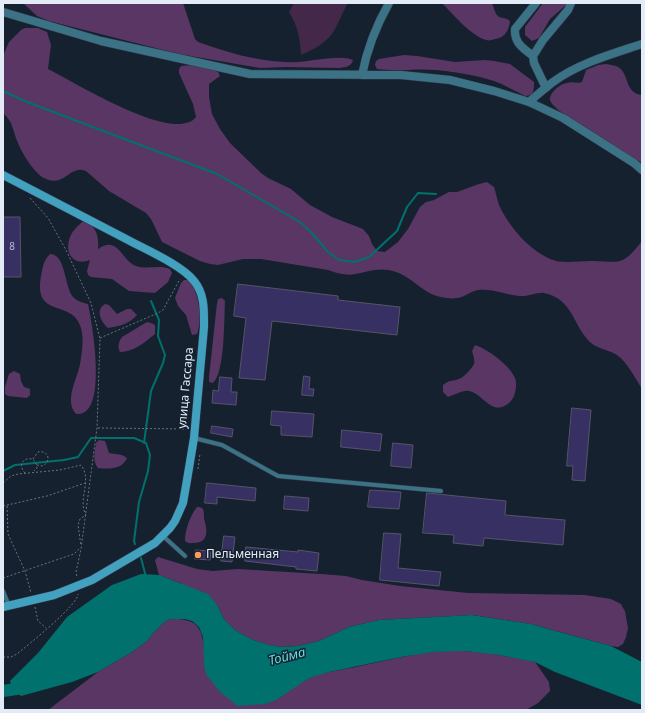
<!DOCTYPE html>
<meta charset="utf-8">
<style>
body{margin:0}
#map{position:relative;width:645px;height:713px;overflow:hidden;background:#162130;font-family:"Noto Sans",sans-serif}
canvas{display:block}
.frame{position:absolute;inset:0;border:4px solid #e3ebf6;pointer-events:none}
</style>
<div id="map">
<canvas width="645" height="713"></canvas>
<div class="frame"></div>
</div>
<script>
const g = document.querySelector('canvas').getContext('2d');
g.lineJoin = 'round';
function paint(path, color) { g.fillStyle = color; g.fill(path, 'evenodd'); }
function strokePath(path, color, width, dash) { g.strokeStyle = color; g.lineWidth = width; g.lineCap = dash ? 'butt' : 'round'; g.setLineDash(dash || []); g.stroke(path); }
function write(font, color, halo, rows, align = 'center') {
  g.font = font + ' "Noto Sans",sans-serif'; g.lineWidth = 3; g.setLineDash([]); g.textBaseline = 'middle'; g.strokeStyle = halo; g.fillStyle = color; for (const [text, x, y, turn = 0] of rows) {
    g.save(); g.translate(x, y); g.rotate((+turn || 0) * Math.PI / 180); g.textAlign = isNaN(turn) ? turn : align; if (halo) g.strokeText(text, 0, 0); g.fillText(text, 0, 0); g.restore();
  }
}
paint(new Path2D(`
 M294,3H348C342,13 338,25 332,34C324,44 313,50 301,55C300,39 298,26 289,12Z`), '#43284a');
paint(new Path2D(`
 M23,3H183L195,39L198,42C227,52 255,61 285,62C303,64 339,53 353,60C351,67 346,67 339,68L286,67L260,68L179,54L49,21L37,16Z
 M442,3H492L496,14L499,17L507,19L510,21C509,30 505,38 495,39C492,40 489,41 486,40C471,36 453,14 442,3Z
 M543,3H566V5L550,19L539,38L532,41L525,35V27Z
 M25,28H38L47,32L51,45L48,69C73,81 174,145 196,117L193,104L179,73V69L181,66C194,64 207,66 218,72L220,76L209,84V97L212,114L220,129L230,143L261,173L268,178L291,189L310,205L332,217L363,229L369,236L372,244L377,251L385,252L398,242L408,229L420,207L426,202L434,200L449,192H457L479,184L487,182L494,187C496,193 497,199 499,205C509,227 532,254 556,261C566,263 579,261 590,261C620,261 621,268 642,241V389C636,379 627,362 617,355C608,349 595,349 588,340C572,322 572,299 544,293C537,292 528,297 520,296C507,295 491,288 478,290C470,291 464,298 456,298C452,299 445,298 441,297C422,294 410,273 388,270C376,268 366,272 355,274C347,276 336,273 328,270L261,259H243L218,265L210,264L200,261L162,242L151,219L146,213L109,191L86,171C69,164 65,189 44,178C34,173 22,153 18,143C13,132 13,121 3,113V56L9,42L21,30Z
 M404,55L417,56L455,62L485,60L494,61L510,64L534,82C534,90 534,96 525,96C515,91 505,85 494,81C476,75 455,72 436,70C416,68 397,72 377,69L375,65L376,61L379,59Z
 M606,64C609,65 615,65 618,67C630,74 624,93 642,95V163L558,110C556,107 551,104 550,100C549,93 560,84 567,83C572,81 577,84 582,82L586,70L598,65Z
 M87,221C97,229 99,237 98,249C118,235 121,260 136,266C147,270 159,264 170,269L172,273L168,282L155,293L129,291L112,279L91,277L88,275L87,271L90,260C75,266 65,255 69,240C71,232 77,227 82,222Z
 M50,254C66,254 64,286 73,297C77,301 83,303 88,304C92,322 109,418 76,414C64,400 77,380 80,364C82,353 84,339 81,328C73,298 33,320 41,276C43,267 43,261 50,254Z
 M184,280H188C199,289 203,322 197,334L192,335L186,315L178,306L175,298L181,283Z
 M222,298L225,301C224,318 225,373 213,383L209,382V377L217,303L218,299Z
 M105,304L109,305L117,314L127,309H131L137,315C129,324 120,326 108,328C101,322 95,310 105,304Z
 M147,322L151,323L155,325V334C145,342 134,352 120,352C117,347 119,341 122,337Z
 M475,345C488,349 510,366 515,378C517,383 516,391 514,396C512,400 510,403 506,405C491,415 482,393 469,391C462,390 455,395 448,397L443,392V385C450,379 453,382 461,378C465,376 472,368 474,364C475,360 473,355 472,351Z
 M14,371L20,374L21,381L24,387L30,389V395L27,398L8,396L5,394V387L9,374Z
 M99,440L105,441L109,453L122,455L127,458C122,470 108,469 98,468C92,461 95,451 96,443Z
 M197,507H200L203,509C204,512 204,515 204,519C207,528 210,543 194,543C190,543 189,544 185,541C185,530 190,516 197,507Z
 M158,557L197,569L213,571L238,569L321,574L346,576L362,580L400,586L468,593L585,595L611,599L621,604L623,608L625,611L628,628L626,637L623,644L618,647L611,646L531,624L473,615L379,620L349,627L319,641L298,646L282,647L269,645L253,640L235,630L224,619L217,605L180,583L159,575L155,560Z
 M173,619C196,619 202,626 204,649L265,704C281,698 293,685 309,678C325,671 343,670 360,666C384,661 407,655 432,652C467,648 501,655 535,662L549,682L550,691L538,703L526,710H48L98,672L132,652L148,640L154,632L167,620Z`), '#593663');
paint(new Path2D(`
 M141,574L159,575L208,594L217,605L224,619L235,630L253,640L269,645L282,647L298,646L319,641L349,627L379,620L472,615L531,624L563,633L611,646L642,662V705L555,672L535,662L499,655L466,651L433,652L401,657L329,672L309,678L276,700L265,704L238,706L220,692L206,674L204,664L203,637L199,627L192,621L185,619H173L167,620L154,632L148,640L132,652L98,672L72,682L21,696L12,689L10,681L38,653L67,617L112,585Z`), '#01716e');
strokePath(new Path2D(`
 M3,91L27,102L217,174L300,222L312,233L328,252L339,260L355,262L369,257L397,231L407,207L418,193L436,194
 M144,443L151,391L163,363L165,355L158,336L159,320L151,301
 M3,471L15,465L64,460L78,457L91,438H134L146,443L150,455L148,471L139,502L134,541L135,544
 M141,558L146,577`), '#01716e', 2);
strokePath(new Path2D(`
 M3,691L23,688L26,686`), '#01716e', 12);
const building = new Path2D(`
 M3,217H20L21,277H3Z
 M238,284L338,296V300L400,307L397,335L272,321L265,380L239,378L246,318L234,316Z
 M304,376L310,377L309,389H314L313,396L302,395Z
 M220,377L232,378L231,392H237L236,405L212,403L213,390L218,391Z
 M572,408L591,410L585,481L572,480L573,466H567Z
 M272,411L314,414L312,437L281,435V426L271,425Z
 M212,426L233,429L232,437L211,433Z
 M342,430L382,434L380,451L341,447Z
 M393,443L413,445L411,468L391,466Z
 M207,483L256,488L255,501L217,497V504L205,503Z
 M370,490L401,492L399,509L368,507Z
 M427,493L506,501L505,515L565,520L563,545L484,538L483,546L453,543L454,535L423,533Z
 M285,496L309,498L308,511L284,509Z
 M384,533L401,534L398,568L441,572L439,586L380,580Z
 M224,536L235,537L232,562L221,561Z
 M246,547L298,552V550L319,553L317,571L296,569V567L245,561Z
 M196,550L211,551L210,560L195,559Z`);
paint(building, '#373163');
strokePath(building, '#555468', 1);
const service = new Path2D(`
 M194,438L222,445L278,476L441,491
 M163,536L185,556
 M3,591L9,606`);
const minor = new Path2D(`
 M3,12L101,41L250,74L401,75L450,80L494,91L529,102L563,118L634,163L642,170
 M533,56C523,48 514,43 515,29L536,3
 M362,75C367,49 376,26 389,3
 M546,88L534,63L533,56L543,40L568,10L571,3
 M529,102C537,95 545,88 553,82C579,63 612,54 642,44`);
const secondary = new Path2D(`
 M3,175C45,197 88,219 130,241C147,250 183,266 194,281C205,294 204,311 204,327L194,438L187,480L183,503L175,521L170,528L155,543L92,580L54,595L3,607`);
strokePath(service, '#333d4c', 5);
strokePath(minor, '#333d4c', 9);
strokePath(secondary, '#333d4c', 9);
strokePath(new Path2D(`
 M30,198L48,218L66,250L91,303L100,339L97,428L81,549L76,572L77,577
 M100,338L158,313L163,310L180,279
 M98,428L187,429
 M33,459L38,452C48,450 52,460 43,466L37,465
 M198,469L200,454
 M25,473C13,460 36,451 37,468L34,471
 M3,483L11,476L18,474L60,470L81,465C93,481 77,499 86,515L80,519L78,525L81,546
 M3,506L47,496L85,483
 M7,506L8,534L25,571L31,593
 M3,578L74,554L80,548
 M35,607L38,621L46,628
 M3,657H11L17,654C28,645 78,605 78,594`), '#6a7481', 1, [2, 2]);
strokePath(service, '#3c7286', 4);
strokePath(minor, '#3c7286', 8);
strokePath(secondary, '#43a1c0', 8);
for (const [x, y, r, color] of [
 [198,555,4,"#fd9c56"]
]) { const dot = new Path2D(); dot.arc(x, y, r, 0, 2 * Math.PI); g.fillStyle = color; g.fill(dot); strokePath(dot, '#162130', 1.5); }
write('10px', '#b8bcd1', null, [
 ["8",12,247]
]);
write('12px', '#e3ebf6', '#162130', [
 ["улица Гассара",186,388,-85]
]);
write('12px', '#e3ebf6', '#162130', [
 ["Пельменная",206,555]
], 'left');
write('italic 13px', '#60e3de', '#162130', [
 ["Тойма",287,657,-14]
]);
</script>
